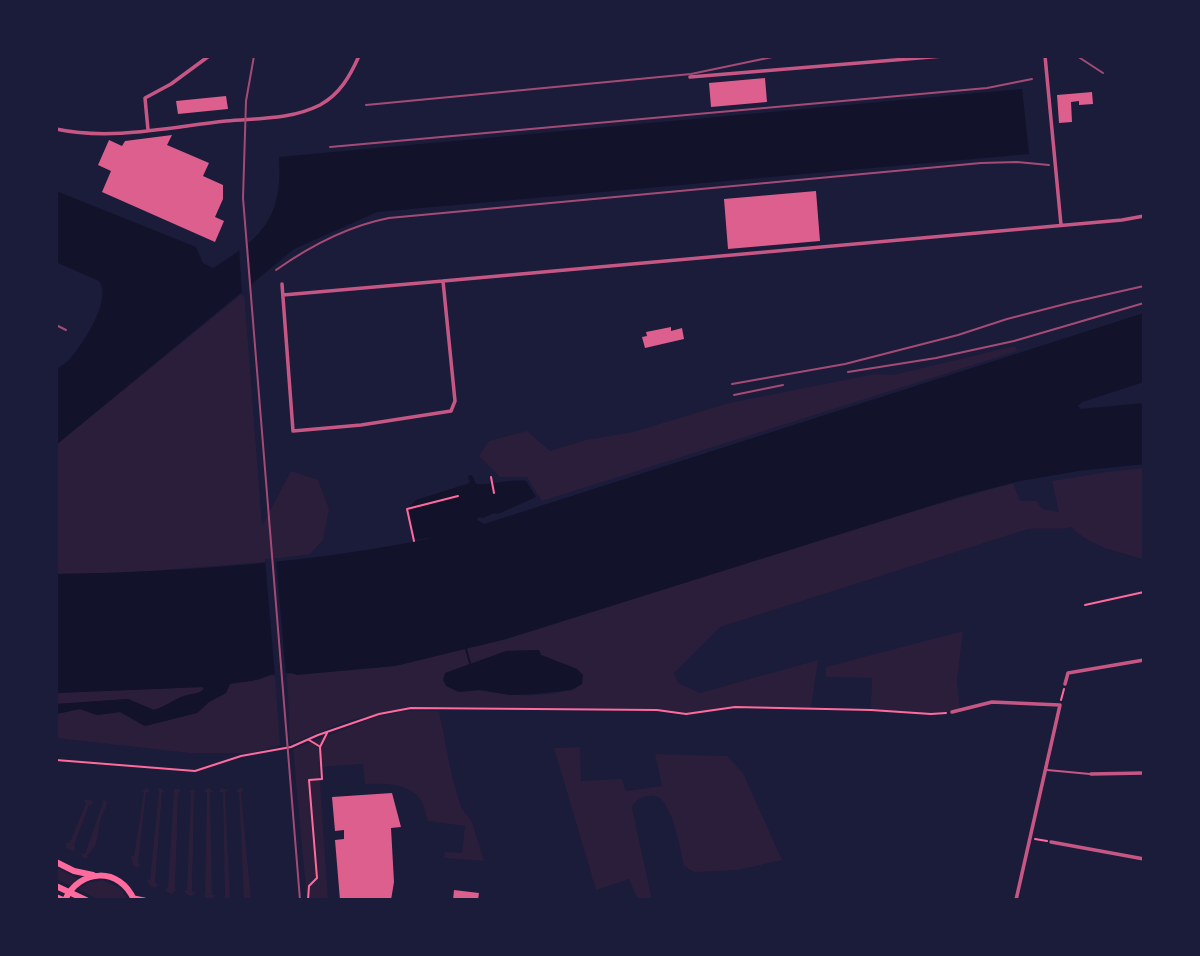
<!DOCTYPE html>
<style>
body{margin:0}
#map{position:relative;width:1200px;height:956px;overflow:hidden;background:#1b1b3a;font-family:"PT Sans",sans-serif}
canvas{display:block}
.frame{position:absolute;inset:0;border:58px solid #1b1b3a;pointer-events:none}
</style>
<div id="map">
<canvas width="1200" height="956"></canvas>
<div class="frame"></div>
</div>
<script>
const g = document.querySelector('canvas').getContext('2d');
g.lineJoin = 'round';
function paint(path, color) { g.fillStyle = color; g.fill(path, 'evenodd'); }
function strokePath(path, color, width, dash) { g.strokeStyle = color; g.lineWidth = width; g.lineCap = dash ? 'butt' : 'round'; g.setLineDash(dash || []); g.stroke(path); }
paint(new Path2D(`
 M244,292L262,526L291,471L318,480L329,509L323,540L310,554L265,560V562L123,573L56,574V445Z
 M1015,346L1017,351L542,501L527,477H500L479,456L489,441L527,431L550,451L586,440L633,432L729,403L875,374L893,375Z
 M1144,468V559C1118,552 1091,547 1071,527C1056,531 1044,527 1028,529L720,627L674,673L678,683L700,693L818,660L811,708L735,707L686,714L657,710L411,708L350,720L290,744L287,674L395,666L506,639L874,522L1013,483L1020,501H1037L1042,509L1059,512L1052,481L1107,472ZM538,650L541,655L577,669L582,684C553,700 512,696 480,690L506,651Z
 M963,631L957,681L960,710L931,714L871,710L872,678L826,677V667Z
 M267,674L275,676L280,745L252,753H190L56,738V714L80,709L97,715L120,712L145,726L197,713L209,702L226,693L230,684L261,679Z
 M203,687V691L201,693C184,696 171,704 154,710L128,699L56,704V693Z
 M406,711H439L452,776L461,807L472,822L484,861L444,858L445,852L462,853L465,826L428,821C425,814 425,805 420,799C409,783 383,783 365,784L363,764L319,767L328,900H307L293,749L378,716Z
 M580,747L581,781L622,779L626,791L662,786L655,754L727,756L743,773L782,860L738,870L694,872L684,866C679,845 676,820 663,801C656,791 635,796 632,808L652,900H638L629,879L596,890L554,748Z
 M240,787L244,791L241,792L251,900H244L239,792H236Z
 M146,788L150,792H146L138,863L141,865L137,868L133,865L131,856H134L144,792L141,791Z
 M160,788L165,792H162L155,883L159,884L155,888L150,886L147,880H150L159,791L157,790Z
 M210,788L213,792H210L212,895H215L212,900H208L203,895H205L207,792H204L205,789Z
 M221,788L229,790L225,792L230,900H225L223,792H219Z
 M174,789H179L181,792L178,793L175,889L177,890L172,894L167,892L165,889L168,888Z
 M193,789L197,792L194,793L192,891L196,893L192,896L187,895L184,891L187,890L191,793L188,792Z
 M84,799L93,801L92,805H89L74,845L76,850L72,851L66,848L65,843L70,842L86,804Z
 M104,800L107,802C106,810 103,811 101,818C97,833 100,846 86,856L90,857L84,859L81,854H85L103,803L101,802Z
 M56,867L80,880L71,886L56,879Z
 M102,880L120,888L129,900H99L78,889L87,883Z`), '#2a1e3b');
paint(new Path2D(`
 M1022,89L1029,154L377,212L294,249L56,445V370C60,366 65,364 69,360C82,346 113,299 99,281L56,262V191L196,247L203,263L213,268C262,238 283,218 279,157Z
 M1144,313V382L1082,402L1078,406L1081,409L1144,403V464L1078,471L1020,481L962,496L506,639L395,666L297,675C283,669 272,675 259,679C250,682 240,682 230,684L226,693L209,702L197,713L145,726L120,712L97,715L80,709L56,714V704L128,699L154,710C164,707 172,701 181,697C190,693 197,695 204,689L202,687L56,693V574C183,572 313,563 437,537L414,540L408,508L416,500L470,483L468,476L472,475L476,484C494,485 510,479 526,481L536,497L498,514L494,513L483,518L478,517L477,520L484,524Z
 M539,650L541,655L577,669L583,675L582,684L572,690L534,694L510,695L480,690L459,692L446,686L443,680L445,673L506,651Z`), '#12122b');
paint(new Path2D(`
 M248,239L252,288L242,297L239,247Z
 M276,558L286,676L275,677L265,559Z`), '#1b1b3a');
strokePath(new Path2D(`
 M466,649L470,663`), '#12122b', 2);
paint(new Path2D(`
 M765,78L767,102L711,107L709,83Z
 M1092,92L1093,104L1079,105V101L1071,102L1072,122L1059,123L1057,95Z
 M226,96L228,109L178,114L176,101Z
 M172,135L167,145L209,163L203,176L223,185V199L215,217L224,221L215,242L102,192L111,171L98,165L109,140L122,146L125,141Z
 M816,191L820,241L728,249L724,199Z
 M671,327V331L682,328L684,339L645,348L642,337L647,336L646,332Z
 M392,793L401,827L391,828L394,882L391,900H340L335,840L344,839V830L335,831L332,797Z
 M454,890L479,893L478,900H453Z`), '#dd5f8e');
strokePath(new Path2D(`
 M491,477L494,493
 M414,541L407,509L458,496
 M1085,605L1144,592
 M1061,700L1064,689
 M309,740L319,746
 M56,760L195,771L241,756L291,747L318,735L379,714L411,708L657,710L686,714L735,707L871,710L931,714L946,713
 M1035,839L1047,841
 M308,900L309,886L317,878L309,780L322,779L320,747L327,733`), '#ff6b9d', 2);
strokePath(new Path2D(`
 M1047,770L1090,774`), '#c65784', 2);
strokePath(new Path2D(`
 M1045,56L1061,225
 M690,77L943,56
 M56,129C112,141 170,127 226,121C258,118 290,120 320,105C340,94 350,76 359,56
 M148,130L145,98L171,84L209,56
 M282,284L293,431L361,425L451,411L455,401L443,281L1122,220L1144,216
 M283,295L443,281
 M1065,684L1068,673L1144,660
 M952,712L992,702L1060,705L1016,900
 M1091,774L1144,773
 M1051,842L1144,859`), '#c65784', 3.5);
strokePath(new Path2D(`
 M134,898L144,900`), '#ff6b9d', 5);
strokePath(new Path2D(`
 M65,900C80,868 120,867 134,900`), '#ff6b9d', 6);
strokePath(new Path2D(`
 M56,862L74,871L93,875
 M56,886L86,900
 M56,897L63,900`), '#ff6b9d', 6);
strokePath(new Path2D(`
 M254,56L246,101L243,198L300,900
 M1077,56L1103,73
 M366,105L691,74L777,56
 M330,147L987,88L1032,79
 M276,270C310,246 348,226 389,218L981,163L1017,162L1049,165
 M56,325L66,330
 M848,372L936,358L1014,341L1144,303
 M732,384L845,364L958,335L1007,319L1069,303L1144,286
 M734,395L783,385`), '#a44b75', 2);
</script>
